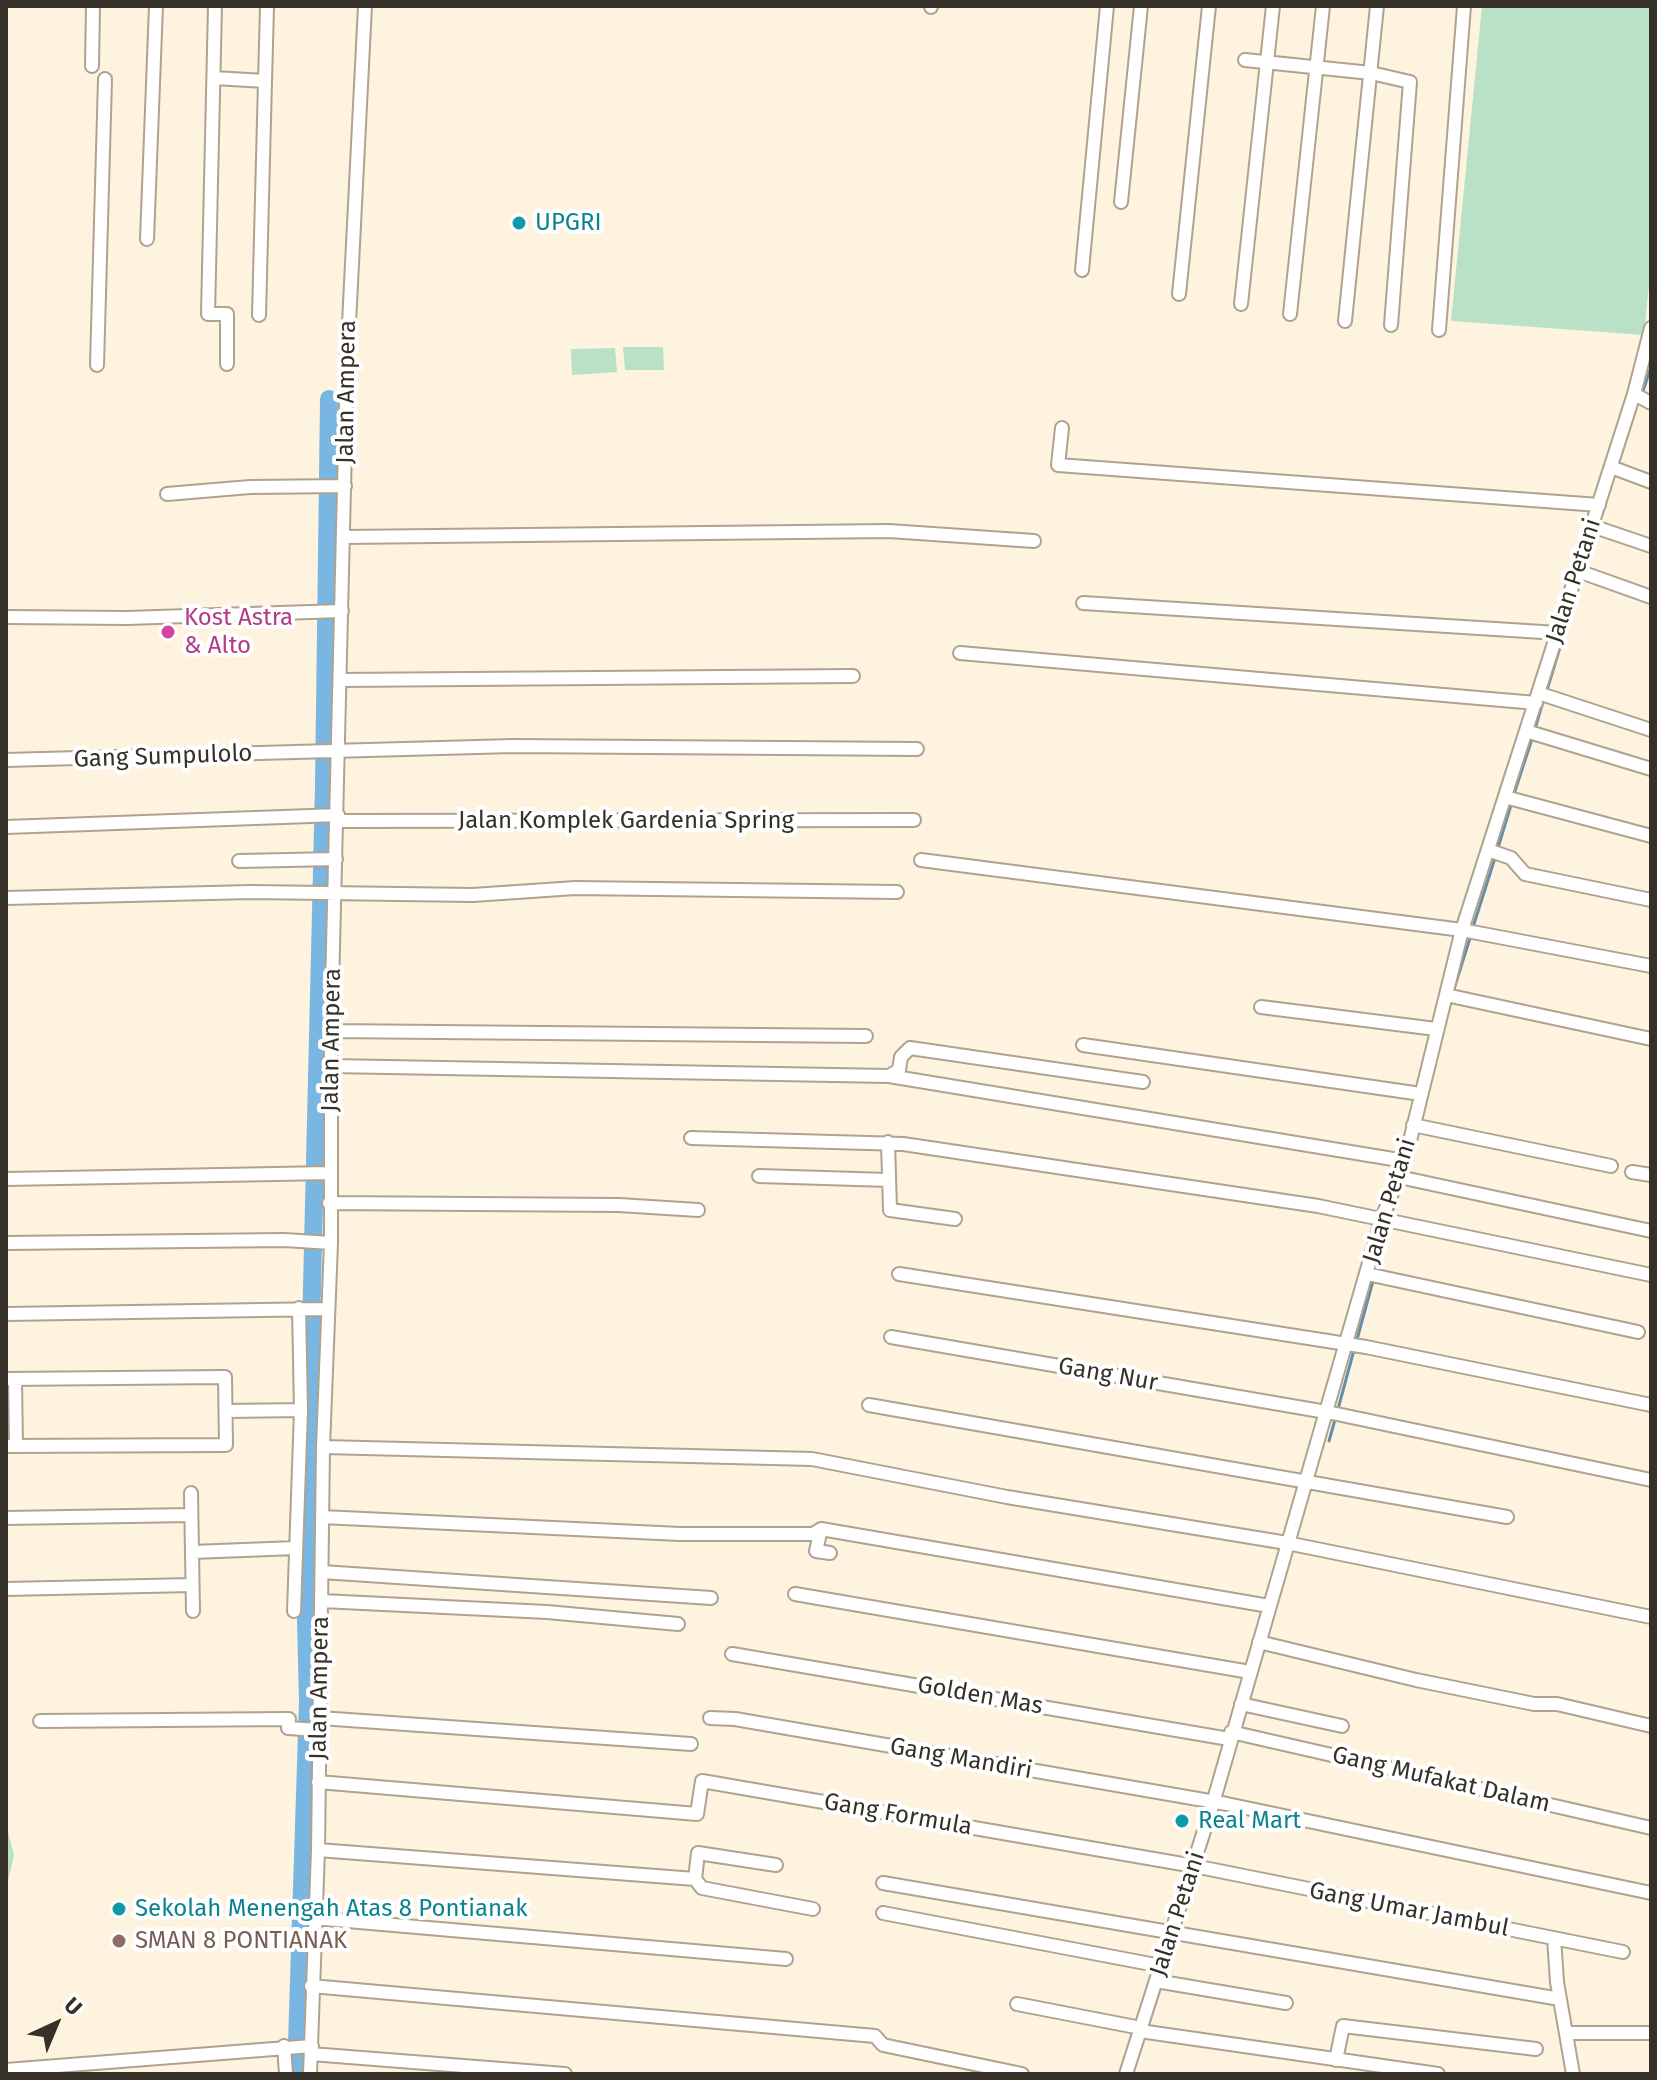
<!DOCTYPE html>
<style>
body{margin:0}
#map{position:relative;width:1657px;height:2080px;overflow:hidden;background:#fef3df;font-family:"Fira Sans",sans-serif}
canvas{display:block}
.frame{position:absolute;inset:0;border:8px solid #353129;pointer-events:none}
.north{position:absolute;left:16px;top:1984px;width:80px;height:80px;-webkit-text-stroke:6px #fff;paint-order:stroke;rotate:44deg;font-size:22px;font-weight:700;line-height:32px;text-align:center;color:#353129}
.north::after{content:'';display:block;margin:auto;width:28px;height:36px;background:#353129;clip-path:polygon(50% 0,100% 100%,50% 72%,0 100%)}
</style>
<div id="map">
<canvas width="1657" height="2080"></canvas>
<div class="frame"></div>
<div class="north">U</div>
</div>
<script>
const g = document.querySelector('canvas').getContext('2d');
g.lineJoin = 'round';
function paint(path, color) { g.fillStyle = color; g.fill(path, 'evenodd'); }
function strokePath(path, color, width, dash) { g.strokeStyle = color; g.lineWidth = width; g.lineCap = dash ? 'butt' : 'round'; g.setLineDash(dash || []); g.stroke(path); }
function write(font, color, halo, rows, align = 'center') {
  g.font = font + ' "Fira Sans",sans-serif'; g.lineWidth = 8; g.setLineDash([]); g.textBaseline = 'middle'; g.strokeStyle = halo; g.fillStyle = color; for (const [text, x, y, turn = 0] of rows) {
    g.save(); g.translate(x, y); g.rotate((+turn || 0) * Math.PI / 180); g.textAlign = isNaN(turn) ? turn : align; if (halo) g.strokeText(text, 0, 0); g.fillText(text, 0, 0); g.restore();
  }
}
paint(new Path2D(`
 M1482,6H1651V264L1644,335L1451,321Z
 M623,347H663L664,370H625Z
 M615,348L617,372L572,375L571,349Z
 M6,1824L14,1855L6,1890Z`), '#b9e1c5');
strokePath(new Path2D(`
 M1642,394L1651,367
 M1585,568L1589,552
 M1547,690L1582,575
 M1535,729L1544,698
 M1513,797L1533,736
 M1497,851L1511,805
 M1473,927L1495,858
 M1453,992L1471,935
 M1391,1216L1397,1196
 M1375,1274L1389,1223
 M1356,1343L1373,1281
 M1338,1409L1354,1350
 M1329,1441L1336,1416`), '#658eaa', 3);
strokePath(new Path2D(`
 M296,2074L308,1701L305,1580L324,786L329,399`), '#7ab6e2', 18);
const minor = new Path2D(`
 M215,6L208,314H227V364
 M931,7V6
 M1245,60L1371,73L1410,82L1391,325
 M92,66L93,6
 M214,78L265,81L267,7
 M1121,202L1141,6
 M147,239L156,6
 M1082,270L1107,6
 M1179,294L1209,6
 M1241,304L1273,6
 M1290,314L1323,6
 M259,315L265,81
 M1345,321L1377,6
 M1439,330L1464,6
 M97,365L105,79
 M1634,394L1651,403
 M1062,428L1058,465L1599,505
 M1611,467L1651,482
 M167,494L250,487L345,486
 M1592,526L1651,546
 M344,537L889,531L1034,541
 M1578,571L1651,597
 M1083,603L1558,633
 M6,617L127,618L342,611
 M960,653L1536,703
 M340,680L853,676
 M1538,693L1651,730
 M1526,731L1651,769
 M6,760L513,746L917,749
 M1505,797L1651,836
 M338,821L914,820
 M6,827L338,815
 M1488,850L1511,858L1525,874L1651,900
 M921,860L1462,930L1651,966
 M239,861L336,859
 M6,898L251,892L473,895L575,888L897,892
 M1446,995L1651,1039
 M1261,1007L1436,1029
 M331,1031L866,1036
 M1083,1045L1421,1094
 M331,1066L889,1076L899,1070L901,1057L910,1048L1143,1082
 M889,1076L1405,1161
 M1413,1125L1611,1166
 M691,1138L903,1144L1318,1206L1651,1275
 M888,1142L890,1210L955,1219
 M1632,1172L1651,1175
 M759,1176L889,1180
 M1399,1177L1651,1231
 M6,1179L329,1173
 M329,1203L619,1205L698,1210
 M6,1243L284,1240L331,1243
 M899,1274L1366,1347L1651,1405
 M1367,1274L1638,1332
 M6,1314L326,1309
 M891,1337L1332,1413L1651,1480
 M6,1379L225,1377L226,1445L6,1446
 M15,1379L16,1446
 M869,1405L1507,1517
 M226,1411L301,1410L299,1308
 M323,1447L812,1459L1007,1497L1287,1543L1651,1617
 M191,1493L193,1611
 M322,1517L680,1534H813L821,1529L1269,1606
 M6,1518L191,1515
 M821,1529L816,1551L830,1553
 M192,1552L296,1548
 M322,1572L711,1598
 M6,1589L192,1585
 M795,1594L1250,1672
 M322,1601L547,1612L678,1624
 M294,1611L301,1410
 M1259,1642L1416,1680L1534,1704H1557L1651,1726
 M732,1654L1229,1739
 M1241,1704L1342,1726
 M320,1718L691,1744
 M710,1718L735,1719L1227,1804L1651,1893
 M40,1721L289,1719L288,1728L319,1730
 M1231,1732L1651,1828
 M318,1782L697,1814L702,1781L1194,1866L1623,1952
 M318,1850L695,1879
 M776,1865L698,1853L695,1879L702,1888L813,1909
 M883,1883L1560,1999
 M883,1913L1161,1966
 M313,1918L786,1959
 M1554,1938L1557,1982L1573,2074
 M1156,1981L1286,2003
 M311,1986L875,2036L883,2045L1022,2074
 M1017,2004L1141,2028
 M1140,2031L1438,2074
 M1566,2033H1651
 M284,2046L286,2074
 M311,2054L565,2074
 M1336,2060L1343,2026L1536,2049
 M6,2070L312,2046
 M310,2074L318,1850L323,1447L331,1243V1031L347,363L365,6
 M1126,2074L1213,1803L1382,1218L1405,1161L1462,930L1634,394L1651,328`);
strokePath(minor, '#ada390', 16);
strokePath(minor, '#fff', 12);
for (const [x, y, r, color] of [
 [519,223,8,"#0f9aa8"],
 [168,632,8,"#d1479c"],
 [1182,1821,8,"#0f9aa8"],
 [119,1909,8,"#0f9aa8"],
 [119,1941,8,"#8d6e63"]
]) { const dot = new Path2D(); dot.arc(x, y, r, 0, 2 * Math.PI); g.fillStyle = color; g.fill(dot); strokePath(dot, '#fff', 3); }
write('24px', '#0d838f', '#fff', [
 ["UPGRI",535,223],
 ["Real Mart",1198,1821],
 ["Sekolah Menengah Atas 8 Pontianak",135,1909]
], 'left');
write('24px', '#353129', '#fff', [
 ["Jalan Ampera",347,392,-89],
 ["Jalan Petani",1574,581,-72],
 ["Gang Sumpulolo",163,757,-2],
 ["Jalan Komplek Gardenia Spring",626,821],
 ["Jalan Ampera",332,1040,-89],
 ["Jalan Petani",1390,1201,-73],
 ["Gang Nur",1108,1375,10],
 ["Jalan Ampera",320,1688,-89],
 ["Golden Mas",980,1696,10],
 ["Gang Mandiri",961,1759,10],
 ["Gang Mufakat Dalam",1441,1780,13],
 ["Gang Formula",898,1815,10],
 ["Gang Umar Jambul",1409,1910,11],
 ["Jalan Petani",1178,1914,-72]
]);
write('24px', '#b23c85', '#fff', [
 ["Kost Astra",184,618],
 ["& Alto",184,646]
], 'left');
write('24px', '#785e54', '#fff', [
 ["SMAN 8 PONTIANAK",135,1941]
], 'left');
</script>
